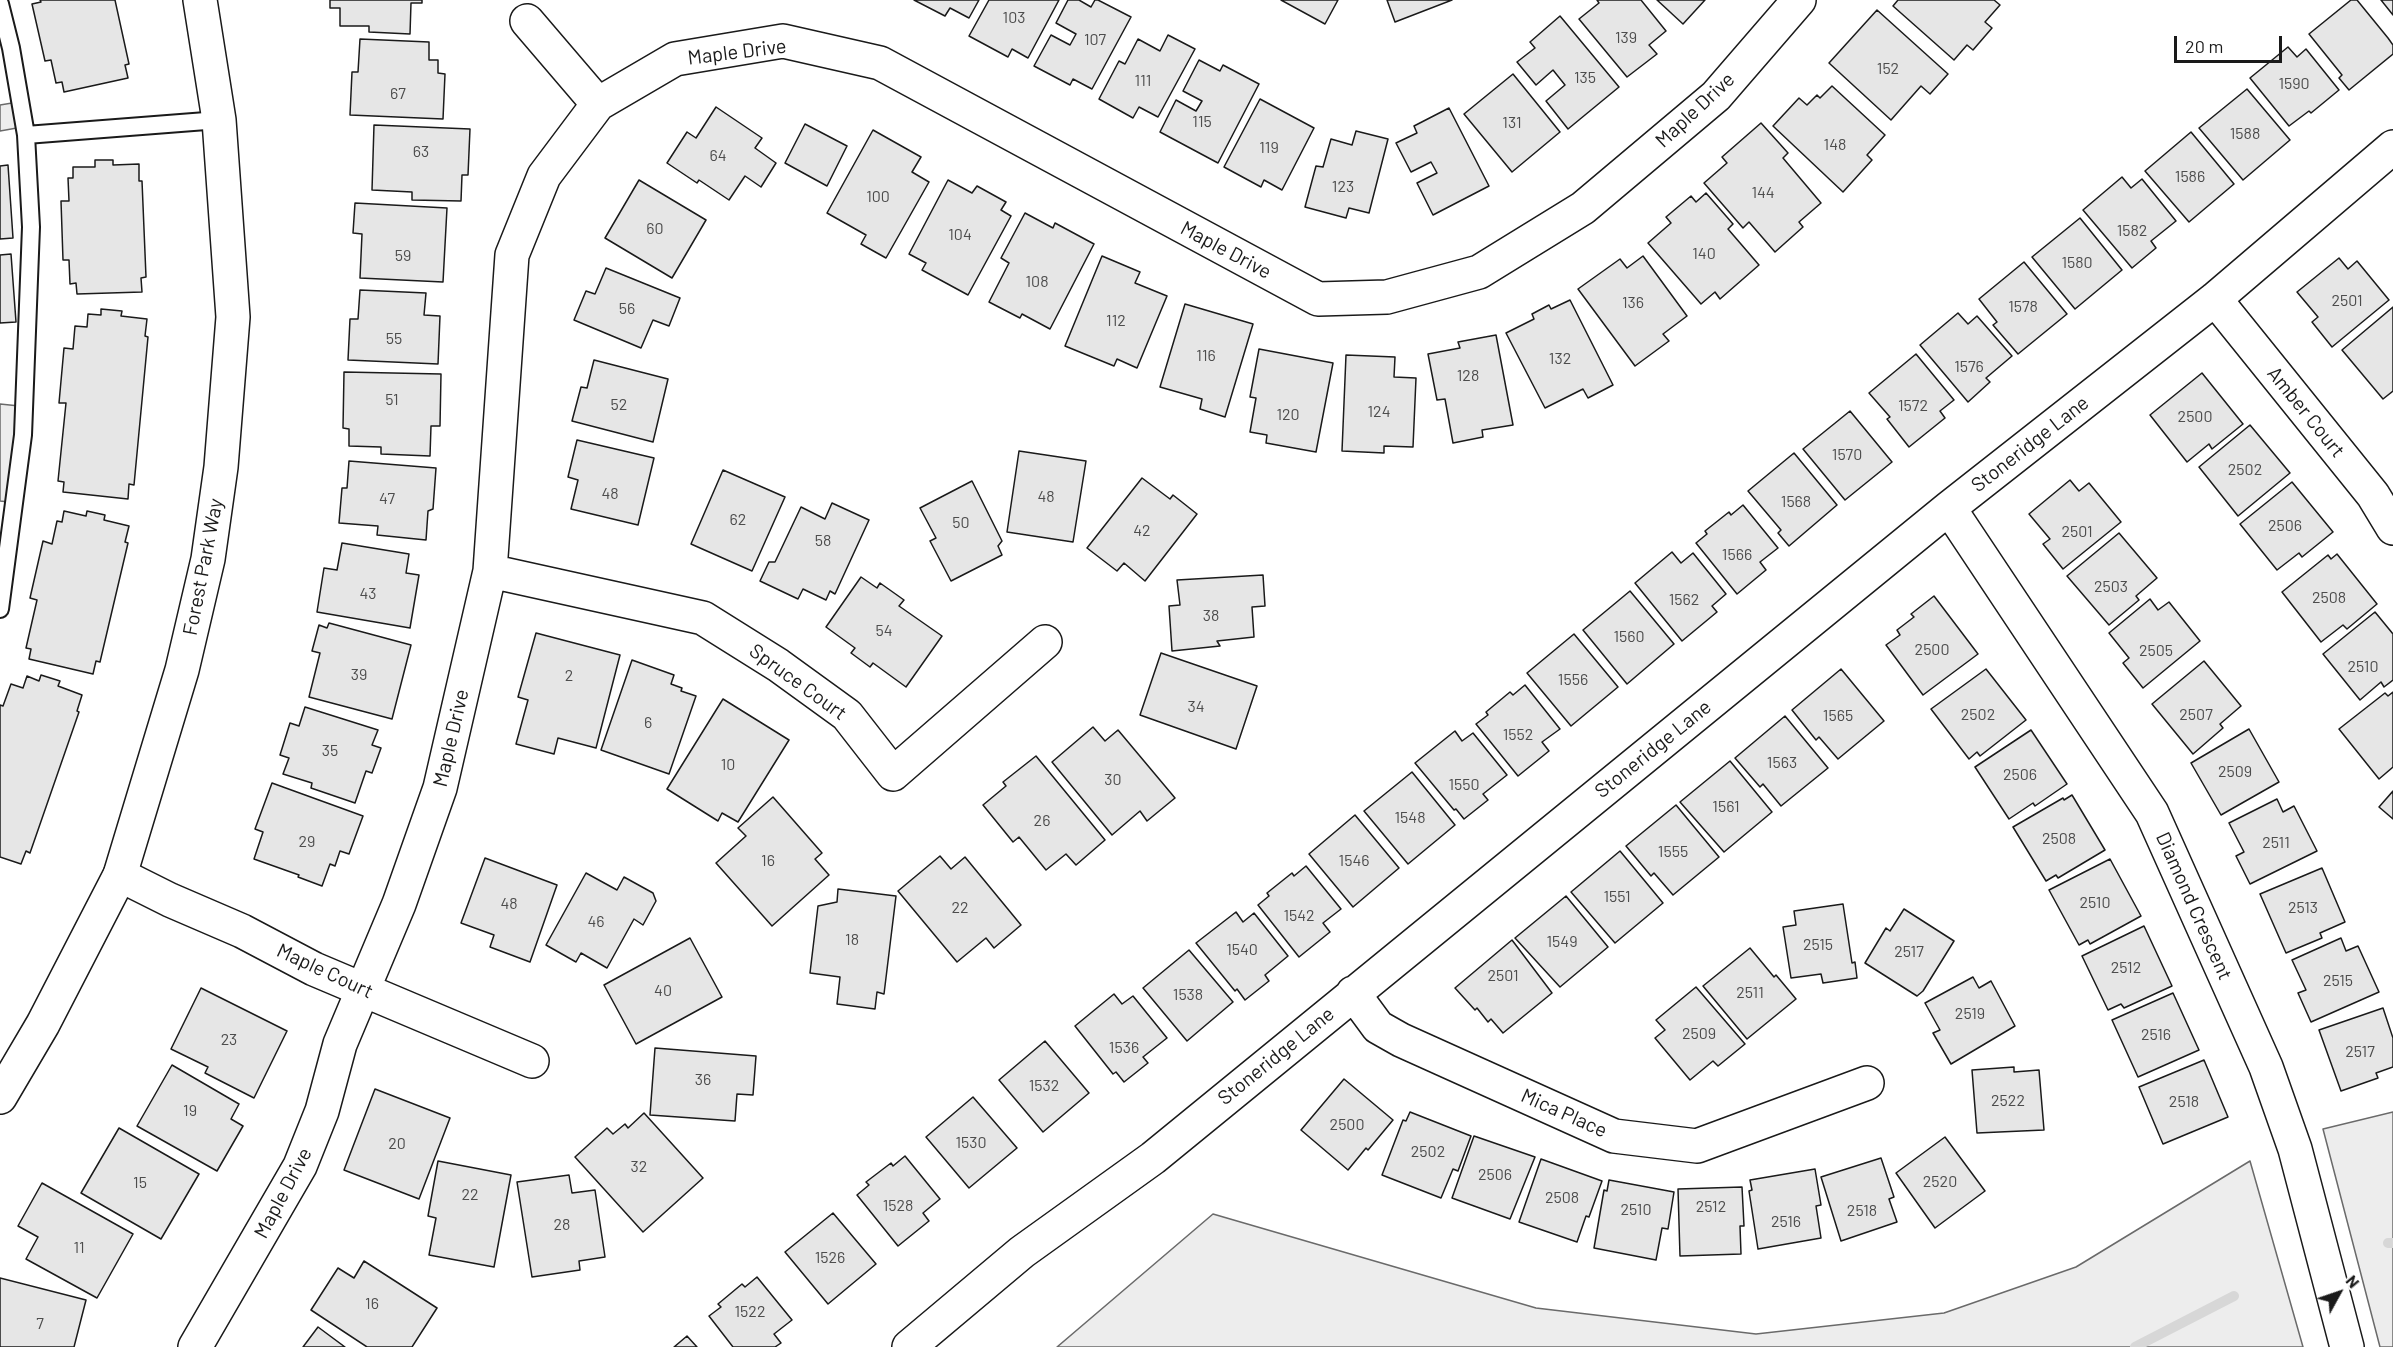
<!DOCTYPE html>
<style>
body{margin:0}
#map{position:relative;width:2393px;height:1347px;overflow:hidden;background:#fff;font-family:Barlow,sans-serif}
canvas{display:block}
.north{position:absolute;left:2309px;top:1263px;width:60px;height:60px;-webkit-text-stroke:4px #fff;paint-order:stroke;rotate:50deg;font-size:16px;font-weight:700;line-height:24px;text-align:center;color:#1a1a1a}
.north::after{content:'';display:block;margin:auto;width:21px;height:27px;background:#1a1a1a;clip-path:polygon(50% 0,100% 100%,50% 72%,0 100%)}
.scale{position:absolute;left:2174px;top:36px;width:108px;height:27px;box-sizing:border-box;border:3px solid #1a1a1a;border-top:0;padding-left:8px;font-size:18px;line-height:21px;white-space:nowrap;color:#1a1a1a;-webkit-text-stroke:4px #fff;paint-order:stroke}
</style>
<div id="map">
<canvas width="2393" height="1347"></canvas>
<div class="north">N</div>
<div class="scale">20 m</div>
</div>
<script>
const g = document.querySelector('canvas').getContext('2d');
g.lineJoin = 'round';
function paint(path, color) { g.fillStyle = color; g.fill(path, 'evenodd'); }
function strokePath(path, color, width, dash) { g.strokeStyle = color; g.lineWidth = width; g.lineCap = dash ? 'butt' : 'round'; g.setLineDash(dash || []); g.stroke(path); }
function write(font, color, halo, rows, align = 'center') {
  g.font = font + ' Barlow,sans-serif'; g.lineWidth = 4.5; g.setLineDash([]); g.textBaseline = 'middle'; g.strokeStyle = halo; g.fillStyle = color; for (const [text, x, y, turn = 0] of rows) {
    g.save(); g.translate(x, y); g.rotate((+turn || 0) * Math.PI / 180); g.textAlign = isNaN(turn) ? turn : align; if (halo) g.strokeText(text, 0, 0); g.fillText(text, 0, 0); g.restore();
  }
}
const built = new Path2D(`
 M24,101L28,126L0,131V105Z
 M0,404L29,407L17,503L0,501Z
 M2393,1112V1347H2380L2323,1129Z
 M2250,1161L2303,1347H1057L1213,1214L1536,1308L1756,1334L1944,1313L2076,1267Z`);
paint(built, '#ededed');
strokePath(built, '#6a6a6a', 1.5);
strokePath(new Path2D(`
 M2388,1243H2393
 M2135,1347L2234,1296`), '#d7d7d7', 10);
const building = new Path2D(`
 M40,0H115L129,64L125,65L128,78L64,92L62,82L56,83L51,60L45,61L32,4L41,2Z
 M330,0H422V3H411L410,34L369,32V26H340V8H330Z
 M914,0H979L969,18L950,8L945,16Z
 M989,0H1059L1028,58L1012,49L1008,57L969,36Z
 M1068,0H1079L1091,7L1095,0H1098L1131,17L1092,89L1073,79L1070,85L1034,66L1051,35L1070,45L1076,34L1056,23Z
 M1281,0H1338L1325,24Z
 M1387,0H1452L1395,22Z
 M1597,0H1641L1666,31L1649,45L1657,54L1627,77L1579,19L1599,3Z
 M1657,0H1705L1683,24Z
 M1898,0H1994L2000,5L1985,22L1992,28L1973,50L1967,45L1954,60L1893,6Z
 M2351,0H2357L2388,38L2393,45V54L2349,90L2339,78L2342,75L2309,34Z
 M2381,0H2393V15Z
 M1877,10L1948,74L1930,94L1921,86L1891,120L1829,63Z
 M1560,16L1619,87L1568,129L1546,101L1565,85L1553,70L1536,85L1517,62L1535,48L1530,42Z
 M1168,35L1195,49L1158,117L1139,107L1133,118L1099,99L1119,61L1125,64L1138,39L1160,51Z
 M360,39L429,42V60H438V73L445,74L443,119L350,115L352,72H358Z
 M2288,47L2297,57L2306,49L2339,90L2311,113L2309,111L2289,126L2250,78Z
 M1199,60L1220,71L1223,65L1259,84L1218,163L1160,132L1176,100L1196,111L1202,101L1183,91Z
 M1513,74L1560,132L1512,172L1464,114Z
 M1832,86L1885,135L1867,155L1872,160L1843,192L1773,126L1799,98L1807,105L1817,95L1820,98Z
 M2247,89L2290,140L2243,180L2199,128Z
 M1260,99L1314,128L1282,190L1264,180L1261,187L1224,167Z
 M716,107L762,138L755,148L776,163L761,187L745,176L729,200L699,180L697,183L667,163L687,132L696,138Z
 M1449,108L1489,186L1433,215L1417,183L1437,173L1431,162L1411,172L1396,143L1417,133L1414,126Z
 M1761,123L1788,153L1783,158L1821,203L1799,222L1803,227L1775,252L1749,222L1743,228L1704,183L1727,163L1722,157Z
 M805,124L847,146L827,186L785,163Z
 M374,125L470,129L468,175H462L461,201L412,200V192L372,190Z
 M873,130L921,157L912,172L929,182L886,258L861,244L866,235L827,213Z
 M1356,131L1388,139L1369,213L1349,208L1346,218L1305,207L1316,166L1323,167L1331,139L1352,145Z
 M2191,132L2234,184L2189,222L2145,171Z
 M95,160H113V165L139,164V181H142L146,277L141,278L142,292L77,294L76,283L70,284L69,260H63L61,201H69L68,178H73V167H95Z
 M8,165L13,238L0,239V166Z
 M2122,177L2131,188L2142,179L2176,221L2151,241L2156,248L2132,268L2083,210Z
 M639,180L706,220L672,278L605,238Z
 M948,180L972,193L977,186L1006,202L1001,210L1011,216L968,295L922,270L926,263L909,254Z
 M1706,193L1733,224L1728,229L1759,265L1720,299L1715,292L1701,304L1648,243L1671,223L1666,217L1691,196L1696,202Z
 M355,203L447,208L443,282L360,278L362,234L353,233Z
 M1025,213L1053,228L1055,223L1094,244L1050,329L1022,314L1020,318L989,302L1009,263L1001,258Z
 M2080,218L2122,270L2075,309L2032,257Z
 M11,254L16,322L0,323V255Z
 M1102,256L1140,272L1135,283L1167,296L1137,368L1117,359L1114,366L1065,346Z
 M1643,256L1687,316L1663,334L1669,341L1635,366L1578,289L1620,259L1627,268Z
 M2339,258L2348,269L2357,261L2389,300L2332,347L2312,322L2318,317L2297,292Z
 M2024,262L2067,314L2018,354L1993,325L1997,322L1979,299Z
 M606,268L680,298L669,326L653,320L641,348L574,320L586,291L595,294Z
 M360,290L426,293L424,315L440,316L438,364L348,360L350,319H358Z
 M1570,300L1613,385L1588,398L1583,389L1545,408L1506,333L1534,319L1532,314L1549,305L1551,309Z
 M1185,304L1253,324L1225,417L1200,409L1202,399L1160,387Z
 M2393,307V391L2383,399L2342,350Z
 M101,309L122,311L121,316L147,319L145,336L148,337L134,485L129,484L128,499L63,492L64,482L58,481L66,403H59L64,348L73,349L75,326L87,327L88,314L101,315Z
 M1958,313L1968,324L1977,316L2012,356L1986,378L1990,382L1968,402L1920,345Z
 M1496,335L1513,425L1482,430L1483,437L1453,443L1445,399L1437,400L1428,354L1460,348L1458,342Z
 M1259,349L1333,363L1316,452L1266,443L1267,435L1250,432L1256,398L1250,397Z
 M1916,354L1954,400L1940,411L1945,418L1909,447L1887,419L1890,417L1869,393Z
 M1346,355L1395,357L1394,377L1416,378L1413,447L1384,446V453L1342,451Z
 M594,360L668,379L653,442L572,421L581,387L587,388Z
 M344,372L441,374L440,426H431L430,456L381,454V447L349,446V429L343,428Z
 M2202,373L2243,424L2212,449L2209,444L2187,462L2150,415Z
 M1850,411L1892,462L1845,500L1803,449Z
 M2250,425L2290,473L2238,516L2199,467Z
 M577,440L654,458L638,525L571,509L578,480L568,477Z
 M1019,451L1086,461L1073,542L1007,532Z
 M1794,453L1837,505L1789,546L1778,533L1781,530L1748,491Z
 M349,461L436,468L433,509L428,511L426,540L377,535L378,526L339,523L342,488H347Z
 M723,470L785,497L752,571L691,544Z
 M1142,478L1170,499L1173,495L1197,514L1145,581L1124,563L1117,571L1087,548Z
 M2070,480L2079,491L2089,483L2121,522L2063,569L2043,544L2050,539L2029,514Z
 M972,481L1002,541L998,546L1002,555L951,581L930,541L936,538L920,508Z
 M2292,482L2333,532L2302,557L2299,553L2277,570L2240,524Z
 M832,503L869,520L835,594L830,591L826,600L803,589L798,599L760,581L769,562H775L801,507L825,519Z
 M1743,505L1778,548L1760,562L1766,570L1737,594L1696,543L1707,534L1705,531L1729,512L1731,515Z
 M64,511L86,516L87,511L105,515L104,520L129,526L125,542L128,543L100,662L96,661L93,674L29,659L31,649L26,648L37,600L30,598L43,541L52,544L57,521L62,522Z
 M2119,533L2157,578L2136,596L2139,600L2109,625L2067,576Z
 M342,543L409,554L406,573L419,575L410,628L317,612L324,568L337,570Z
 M1672,552L1681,563L1693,553L1726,594L1712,606L1717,612L1682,641L1635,583Z
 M2337,554L2377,604L2347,629L2343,625L2321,642L2282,592L2328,555L2331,559Z
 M1263,575L1265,606L1252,607L1254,637L1217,641L1220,646L1172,651L1169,606L1180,605L1177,580Z
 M861,577L877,588L880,583L904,600L899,606L942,636L906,687L873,663L870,667L851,653L855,648L826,627Z
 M1630,591L1674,644L1627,684L1583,630Z
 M1934,596L1978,654L1923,695L1886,645L1900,635L1897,630L1914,617L1911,614Z
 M2150,599L2158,610L2169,602L2200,641L2143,688L2123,663L2129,658L2109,633Z
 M2375,612L2393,634V680L2384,687L2381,682L2360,700L2323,654Z
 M329,623L411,645L392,719L309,697L320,653L312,651L319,625L327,628Z
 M536,633L620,655L596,748L558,738L554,754L516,744L528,700L518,697Z
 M1574,634L1618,687L1571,726L1527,673Z
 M1161,653L1257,686L1236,749L1140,715Z
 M632,660L674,675L671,684L682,688L681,691L696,696L669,774L601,750Z
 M2204,661L2241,706L2220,724L2223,728L2193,754L2152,704Z
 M1841,669L1884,721L1838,759L1819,737L1816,740L1792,710Z
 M1986,669L2026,720L1980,756L1977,752L1969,759L1931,709Z
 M41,675L60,681L58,686L82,695L77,711L79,712L30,853L26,851L21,864L0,857V705L3,706L11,684L23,688L27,676L39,681Z
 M1525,685L1560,729L1542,742L1549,751L1518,776L1476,724L1488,715L1486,712L1510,692L1513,695Z
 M2393,692V767L2379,779L2339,729L2385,693L2388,696Z
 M723,699L789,740L738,822L722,813L718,821L667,789Z
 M305,707L378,730L372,745L381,748L372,773L366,771L355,803L311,788L312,783L283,774L289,758L280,755L290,723L299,726Z
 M1785,716L1828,768L1781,806L1763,784L1760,787L1735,758Z
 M1093,727L1105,741L1118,730L1175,798L1147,821L1140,811L1112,835L1052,762Z
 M2249,729L2279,782L2221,815L2191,763Z
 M2031,730L2067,784L2035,806L2033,803L2009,819L1975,767Z
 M1455,731L1462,741L1473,733L1507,775L1483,794L1488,800L1464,819L1456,809L1454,810L1415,763Z
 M1036,756L1105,840L1076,865L1066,854L1046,870L1019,837L1013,842L983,805L1006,786L1003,782Z
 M1730,761L1772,812L1724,852L1680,802Z
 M1412,772L1455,825L1408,864L1364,811Z
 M272,783L363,816L349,854L340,851L335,866L330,864L322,886L298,877L299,875L254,859L263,832L255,829Z
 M2393,791V819L2379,807Z
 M2072,795L2105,850L2058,878L2056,875L2046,881L2013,827L2063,798L2064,800Z
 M773,797L822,853L815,859L829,875L772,926L716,863L746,836L738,828Z
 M2277,799L2283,812L2294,806L2317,851L2250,884L2236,856L2244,852L2229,823Z
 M1676,805L1719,857L1673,895L1654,873L1651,876L1626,846Z
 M1355,815L1399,868L1353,907L1309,854Z
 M1620,851L1663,903L1615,943L1571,892Z
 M940,856L951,869L965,857L1021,925L994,948L986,938L957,962L898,891Z
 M485,858L557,885L530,962L490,947L494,935L461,923Z
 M2110,859L2141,916L2090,944L2088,940L2079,945L2049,890Z
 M1306,866L1341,909L1323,923L1330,932L1299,957L1258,905L1269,896L1267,893L1292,873L1294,876Z
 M2322,868L2345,922L2320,933L2322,938L2286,953L2260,894Z
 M586,873L617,890L624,877L653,893L656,901L643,925L634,919L607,968L581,953L576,962L546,945Z
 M838,889L896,896L884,994L877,992L875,1009L837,1004L840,977L810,973L818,906L837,902Z
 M1566,896L1608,947L1560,987L1515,938Z
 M1843,904L1852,963L1855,962L1857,978L1823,983L1821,974L1791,978L1783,927L1796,925L1794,911Z
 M1904,909L1954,941L1923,991L1917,996L1865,963L1886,928L1890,931Z
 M1236,912L1243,922L1254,913L1288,956L1265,975L1269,981L1245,1000L1237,989L1235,991L1196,943Z
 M2144,926L2172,986L2124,1008L2121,1004L2108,1010L2082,956Z
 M690,938L722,997L636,1044L604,985Z
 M2341,938L2346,951L2358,946L2379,992L2311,1022L2298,993L2306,990L2292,960Z
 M1512,940L1552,993L1503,1033L1491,1019L1488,1022L1477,1008L1475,1010L1455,988Z
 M1750,948L1774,977L1776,975L1796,999L1747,1039L1703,986Z
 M1189,950L1233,1002L1187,1041L1143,988Z
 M1973,977L1979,988L1991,981L2015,1026L1951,1064L1933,1033L1940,1030L1925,1003Z
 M1696,987L1745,1044L1718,1066L1713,1061L1690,1080L1655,1038L1665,1030L1656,1020Z
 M201,988L287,1031L254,1098L205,1073L208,1067L171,1049Z
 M2173,993L2199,1050L2138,1077L2112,1020Z
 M1114,994L1122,1004L1133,996L1167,1038L1143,1057L1148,1063L1124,1082L1116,1072L1113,1074L1075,1026Z
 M2383,1008L2393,1038V1067L2376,1073L2378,1078L2341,1091L2319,1030Z
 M1045,1041L1089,1093L1043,1132L999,1080Z
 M655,1048L756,1056L753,1095L737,1094L735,1121L650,1115Z
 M2204,1060L2228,1117L2163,1144L2139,1087Z
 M172,1065L239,1104L231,1119L243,1126L217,1171L137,1126Z
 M2014,1067V1072L2039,1070L2044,1130L1977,1133L1972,1070Z
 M1344,1079L1393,1120L1368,1150L1366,1148L1348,1170L1301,1130Z
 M375,1089L450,1118L419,1199L344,1170Z
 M973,1097L1017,1148L969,1188L926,1137Z
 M1410,1112L1471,1136L1458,1171L1453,1169L1441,1198L1382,1175L1403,1120L1406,1121Z
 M644,1113L703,1178L643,1232L575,1157L607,1128L613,1134L625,1124L628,1128Z
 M119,1128L199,1174L161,1239L81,1193Z
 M1474,1136L1535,1157L1510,1219L1452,1198Z
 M1945,1137L1985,1191L1935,1228L1896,1173Z
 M905,1156L940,1199L923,1213L929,1221L898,1246L857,1195L869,1185L866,1182L891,1163L893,1166Z
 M1881,1158L1894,1197L1889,1199L1897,1222L1841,1241L1821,1177Z
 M1541,1159L1602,1181L1589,1217L1586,1216L1577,1242L1519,1222Z
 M438,1161L511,1175L494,1267L429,1255L436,1218L428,1216Z
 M1815,1169L1821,1205L1816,1206L1821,1238L1758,1249L1749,1191L1752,1190L1750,1180Z
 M569,1175L572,1193L595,1190L605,1257L579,1261L580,1270L532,1277L517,1182Z
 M1609,1180L1674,1192L1668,1229L1662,1228L1656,1260L1594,1248L1604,1190L1607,1191Z
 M42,1183L133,1234L97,1298L26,1259L38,1237L18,1226Z
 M1742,1187L1744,1226H1740L1741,1254L1680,1256L1678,1189Z
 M833,1213L876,1264L828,1304L785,1252Z
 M364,1261L437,1308L412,1347H367L311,1310L338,1268L354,1278Z
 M757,1277L792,1320L774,1334L781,1343L775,1347H733L709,1316L721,1307L718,1304L742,1284L745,1287Z
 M0,1278L86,1300L74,1347H0Z
 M318,1327L345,1347H303Z
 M687,1336L697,1347H674Z`);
paint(building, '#e6e6e6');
strokePath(building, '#1a1a1a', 1.5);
const lane = new Path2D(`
 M0,4L11,48L26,135
 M0,609L23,435L31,227L26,135L219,120`);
const street = new Path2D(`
 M527,21L598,104
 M2215,299L2373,495L2393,528
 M1949,508L2152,813L2266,1067L2295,1149L2347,1347
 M490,571L703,618L778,665L847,715L893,774L1045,642
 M120,875L170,900L242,931L314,969L532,1061
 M1353,993L1378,1027L1401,1040L1614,1136L1697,1146L1867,1083
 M195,1347L300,1166L322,1111L340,1044L399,904L440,788L490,571L512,255L544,176L598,104L675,59L783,41L880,63L1318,299L1387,297L1479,272L1583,208L1716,96L1799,0
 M909,1347L1022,1252L1153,1158L1949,508L2215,299L2393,147`);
const secondary = new Path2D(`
 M0,1097L43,1024L120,875L182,670L208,559L221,467L233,317L219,120L200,0`);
strokePath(lane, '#1a1a1a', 20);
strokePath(street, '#1a1a1a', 36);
strokePath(secondary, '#1a1a1a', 36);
strokePath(lane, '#fff', 16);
strokePath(street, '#fff', 33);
strokePath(secondary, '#fff', 33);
write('16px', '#4d4d4d', null, [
 ["103",1014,18],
 ["139",1626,38],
 ["107",1095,40],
 ["152",1888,69],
 ["135",1585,78],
 ["111",1143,81],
 ["1590",2294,84],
 ["67",398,94],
 ["115",1202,122],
 ["131",1512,123],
 ["1588",2245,134],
 ["148",1835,145],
 ["119",1269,148],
 ["63",421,152],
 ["64",718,156],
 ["1586",2190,177],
 ["123",1343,187],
 ["144",1763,193],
 ["100",878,197],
 ["60",655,229],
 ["1582",2132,231],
 ["104",960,235],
 ["140",1704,254],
 ["59",403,256],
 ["1580",2077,263],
 ["108",1037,282],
 ["2501",2347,301],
 ["136",1633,303],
 ["1578",2023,307],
 ["56",627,309],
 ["112",1116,321],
 ["55",394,339],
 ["116",1206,356],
 ["132",1560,359],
 ["1576",1969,367],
 ["128",1468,376],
 ["51",392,400],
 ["52",619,405],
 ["1572",1913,406],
 ["124",1379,412],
 ["120",1288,415],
 ["2500",2195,417],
 ["1570",1847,455],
 ["2502",2245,470],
 ["48",610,494],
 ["48",1046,497],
 ["47",387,499],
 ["1568",1796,502],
 ["62",738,520],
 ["50",961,523],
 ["2506",2285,526],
 ["42",1142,531],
 ["2501",2077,532],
 ["58",823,541],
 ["1566",1737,555],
 ["2503",2111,587],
 ["43",368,594],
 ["2508",2329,598],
 ["1562",1684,600],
 ["38",1211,616],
 ["54",884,631],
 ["1560",1629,637],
 ["2500",1932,650],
 ["2505",2156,651],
 ["2510",2363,667],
 ["39",359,675],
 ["2",569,676],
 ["1556",1573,680],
 ["34",1196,707],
 ["2502",1978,715],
 ["2507",2196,715],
 ["1565",1838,716],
 ["6",648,723],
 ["1552",1518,735],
 ["35",330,751],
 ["1563",1782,763],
 ["10",728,765],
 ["2509",2235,772],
 ["2506",2020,775],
 ["30",1113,780],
 ["1550",1464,785],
 ["1561",1726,807],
 ["1548",1410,818],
 ["26",1042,821],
 ["2508",2059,839],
 ["29",307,842],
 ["2511",2276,843],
 ["1555",1673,852],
 ["16",768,861],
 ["1546",1354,861],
 ["1551",1617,897],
 ["2510",2095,903],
 ["48",509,904],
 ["22",960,908],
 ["2513",2303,908],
 ["1542",1299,916],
 ["46",596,922],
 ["18",852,940],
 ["1549",1562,942],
 ["2515",1818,945],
 ["1540",1242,950],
 ["2517",1909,952],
 ["2512",2126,968],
 ["2501",1503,976],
 ["2515",2338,981],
 ["40",663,991],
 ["2511",1750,993],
 ["1538",1188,995],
 ["2519",1970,1014],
 ["2509",1699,1034],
 ["2516",2156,1035],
 ["23",229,1040],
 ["1536",1124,1048],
 ["2517",2360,1052],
 ["36",703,1080],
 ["1532",1044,1086],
 ["2522",2008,1101],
 ["2518",2184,1102],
 ["19",190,1111],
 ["2500",1347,1125],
 ["1530",971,1143],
 ["20",397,1144],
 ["2502",1428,1152],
 ["32",639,1167],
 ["2506",1495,1175],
 ["2520",1940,1182],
 ["15",140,1183],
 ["22",470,1195],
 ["2508",1562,1198],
 ["1528",898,1206],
 ["2512",1711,1207],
 ["2510",1636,1210],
 ["2518",1862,1211],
 ["2516",1786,1222],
 ["28",562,1225],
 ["11",79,1248],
 ["1526",830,1258],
 ["16",372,1304],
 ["1522",750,1312],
 ["7",40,1324]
]);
write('20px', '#1a1a1a', '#fff', [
 ["Maple Drive",737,52,-7],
 ["Maple Drive",1695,110,-43],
 ["Maple Drive",1226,250,28],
 ["Amber Court",2306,412,51],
 ["Stoneridge Lane",2030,444,-38],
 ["Forest Park Way",203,567,-79],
 ["Spruce Court",798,682,36],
 ["Maple Drive",451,738,-77],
 ["Stoneridge Lane",1653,749,-39],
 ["Diamond Crescent",2194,906,66],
 ["Maple Court",325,971,25],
 ["Stoneridge Lane",1276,1056,-39],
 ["Mica Place",1564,1113,24],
 ["Maple Drive",283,1193,-62]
]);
</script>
